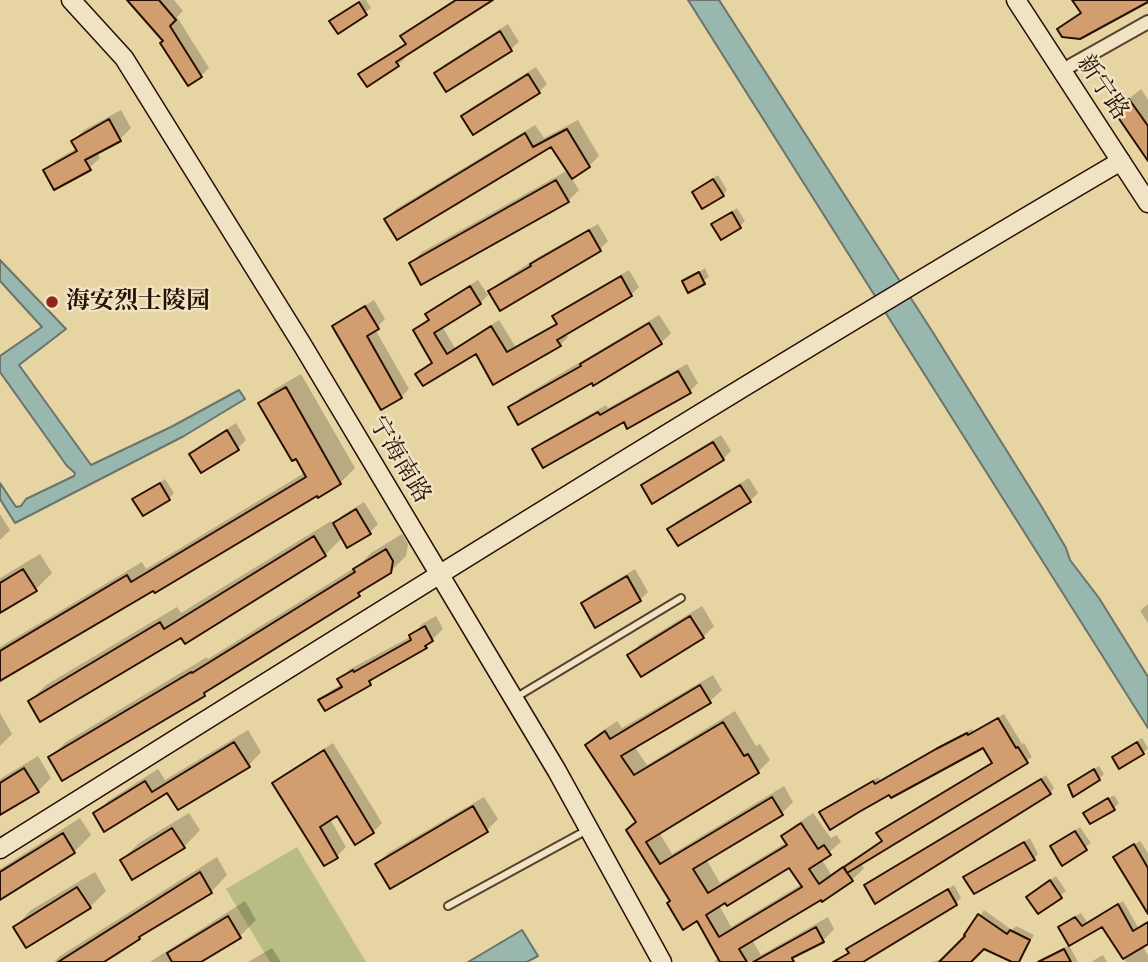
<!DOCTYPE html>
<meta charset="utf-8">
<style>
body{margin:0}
canvas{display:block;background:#e7d4a3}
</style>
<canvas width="1148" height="962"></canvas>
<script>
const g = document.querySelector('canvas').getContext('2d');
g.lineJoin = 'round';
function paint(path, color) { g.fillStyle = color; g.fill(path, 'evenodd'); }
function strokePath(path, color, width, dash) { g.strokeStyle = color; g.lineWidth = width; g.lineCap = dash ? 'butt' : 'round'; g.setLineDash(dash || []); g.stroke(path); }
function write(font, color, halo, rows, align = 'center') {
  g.font = font + ' "Gentium Book Plus","Noto Serif SC",serif'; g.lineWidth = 5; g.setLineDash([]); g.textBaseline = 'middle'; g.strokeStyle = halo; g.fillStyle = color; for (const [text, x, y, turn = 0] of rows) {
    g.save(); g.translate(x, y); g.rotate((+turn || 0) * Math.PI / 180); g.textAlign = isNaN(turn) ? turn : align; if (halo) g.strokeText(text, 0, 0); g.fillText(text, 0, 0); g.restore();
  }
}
paint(new Path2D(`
 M297,847L366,962H270L226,889Z`), '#b9bc83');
const water = new Path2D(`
 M688,0H719L932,331L1040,504L1066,548L1070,560L1099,598L1148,677V728Z
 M0,260L66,329L19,365L91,465L171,427L239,390L245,399L184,436L15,523L0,499V483L16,507L21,506L26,499L74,476L75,473L67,466L0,372V356L42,327L0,281Z
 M522,930L538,956L527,962H468Z`);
paint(water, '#98b7ae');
strokePath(water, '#6b746a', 2);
paint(new Path2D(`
 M129,0H174L183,11L177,17L209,68L201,76Z
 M361,0H366L371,8L338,31L331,21Z
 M454,0H488L403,55L405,58L398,65L361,74L368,67L407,42L402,36L410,29Z
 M508,24L519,42L511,49L436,73L444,65Z
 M536,67L547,84L539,92L463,116L471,108Z
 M1141,89L1148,100V158L1115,110Z
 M121,110L131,128L120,139L97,152L100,158L89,168L45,171L56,160L77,148L73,141L84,130Z
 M578,120L599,156L589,166L571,177L579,190L568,201L411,263L422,252L568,170L552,144L386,219L396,209L535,125L544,138Z
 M718,175L727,190L723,195L694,192Z
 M737,208L745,221L740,226L714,224Z
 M598,224L608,241L600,249L491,291L499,283L540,256Z
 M705,268L709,277L689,290L684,282Z
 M629,270L639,287L631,295L565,333L568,337L560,345L494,382L476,351L417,374L433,361L415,330L429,318L427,314L435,307L478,280L488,295L480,303L442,326L455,348L499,320L515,346L558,322L555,316L562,309Z
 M374,300L385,319L375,329L409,389L401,397L334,326L342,319Z
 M659,315L671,333L661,343L592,381L510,408L520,398Z
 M687,364L698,383L690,391L624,420L534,450L542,442L606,405L608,408Z
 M301,374L355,468L340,483L318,493L0,679V647L142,562L146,569L306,472L260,403L275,389Z
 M236,423L246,440L238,448L202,471L191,454L199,446Z
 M721,435L731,451L723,459L643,486L651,478Z
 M749,478L758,493L750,501L669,529L677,521Z
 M165,479L174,493L169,498L135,499Z
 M364,502L378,524L370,532L343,537L325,555L182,636L30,701L46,685L177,607L181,613L331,521L333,525L343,515Z
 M0,514L10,530L0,540Z
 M402,534L408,544L406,556L390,572L368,585L359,595L212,686L204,694L50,757L66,742L207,657L208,659L359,565L371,553Z
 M40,554L52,573L35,590L0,611V578Z
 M635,569L648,592L640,600L596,625L583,603L591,595Z
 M1148,604V623L1140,611Z
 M702,606L714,626L703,637L630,655L640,644Z
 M436,616L443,629L426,646L380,672L370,683L321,700L332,690L342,684L339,680L350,669L412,636L422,624Z
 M713,675L722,690L710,701L634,746L647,765L735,711L756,746L760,744L770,760L758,772L659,832L672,854L784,786L793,802L782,813L706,859L720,883L787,842L784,836L795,825L813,813L831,838L837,835L841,842L821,859L831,874L856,857L857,858L883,841L879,833L884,828L994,762L984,745L890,793L821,813L826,808L878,777L880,780L943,744L972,729L974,732L1004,714L1022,744L1024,743L1032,757L860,863L864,868L852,880L752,940L761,955L828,917L834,929L823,941L785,962H714L719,957L698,918L671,901L628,830L638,821L587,745L599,733L617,721L622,728ZM790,866L802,884L731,927L719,905Z
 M0,713L12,734L0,746Z
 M248,730L261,752L249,765L95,814L108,801L158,769L165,780Z
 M1142,738L1148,748L1143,753L1114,757Z
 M333,743L382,823L373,832L338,814L330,819L346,847L337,856L324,864L274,784L283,775Z
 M38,756L51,778L38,791L0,813V779Z
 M1099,766L1104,774L1099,779L1076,780Z
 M1046,775L1054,788L1050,793L866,886Z
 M1114,795L1119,803L1114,808L1086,813Z
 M484,797L498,819L487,830L377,864L388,853Z
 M189,813L200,830L184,847L122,860L139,843Z
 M80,818L91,835L74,852L0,898V869Z
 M1080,827L1091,843L1062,863L1052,847Z
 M1030,838L1038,854L1033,859L965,877Z
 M1140,841L1148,853V912L1115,857Z
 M217,857L227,875L211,892L148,929L139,938L100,962H54L60,956Z
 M95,872L106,891L90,907L15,927L31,910Z
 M1056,876L1066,891L1039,912L1033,892Z
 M954,885L961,898L956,903L857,962H831L850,952L854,945Z
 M245,901L256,920L240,936L199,962H150Z
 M1123,901L1138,927L1148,921V942L1142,946L1148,955V962H1126L1102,925L1070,943L1060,927L1065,922L1081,913L1087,922Z
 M984,910L1012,930L1016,926L1034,935L1018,962L984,947L969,962H931L946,958L968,935Z
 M1069,945L1078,962H1049L1047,959L1052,954Z
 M272,948L281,962H248Z
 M1103,955L1107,962H1091Z`), '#0003');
const building = new Path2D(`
 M127,0H159L176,20L170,26L202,77L188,86L160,43L163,41Z
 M456,0H493L396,62L399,66L367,87L358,74L406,44L400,36Z
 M1072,0H1148V2L1080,39L1062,37L1057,29L1081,13Z
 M359,2L367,15L338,34L329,21Z
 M500,31L512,51L446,92L434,73Z
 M528,74L540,93L473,135L461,116Z
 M1129,99L1148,126V161L1113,110Z
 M109,119L121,141L85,160L91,170L54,190L43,170L77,151L71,141Z
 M567,129L590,167L572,179L551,147L397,240L384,219L525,133L533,147Z
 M713,179L724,196L702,209L692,192Z
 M556,180L569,202L421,285L409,263Z
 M732,212L741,228L721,240L711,224Z
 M589,230L601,251L500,311L488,291L531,266L530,264Z
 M699,272L705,284L688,293L682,281Z
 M621,276L632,296L557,340L561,346L493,385L476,354L423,386L415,374L432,363L413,330L429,320L425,314L470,286L481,304L434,333L447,354L491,326L507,352L557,324L552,316Z
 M365,306L379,329L367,336L402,398L381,410L332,326Z
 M649,323L662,344L593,386L592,383L518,425L508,407L581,366L580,364Z
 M678,371L691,393L627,429L624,422L543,468L532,449L598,412L600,415Z
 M286,387L341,484L318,498L317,496L155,593L153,591L0,681V651L127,575L131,582L306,477L296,459L292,461L258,403Z
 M227,430L239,450L201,473L189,454Z
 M713,442L724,460L652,504L641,485Z
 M160,483L170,500L143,516L132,499Z
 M740,485L751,502L678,546L667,529Z
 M356,509L371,534L347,548L333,523Z
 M314,536L326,556L185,644L181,638L40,722L28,701L160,622L164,629Z
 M386,549L393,561L391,573L358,593L360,596L204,693L205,696L62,781L48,757L191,672L192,673L355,572L353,569Z
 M23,569L37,591L0,613V583Z
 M627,576L641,601L595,628L581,603Z
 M690,616L704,638L641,677L627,655Z
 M425,626L433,641L425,646L427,648L369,681L371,685L325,711L318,700L342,687L337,679L353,670L354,672L411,640L409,635Z
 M700,685L711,703L621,756L634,775L723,722L744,756L748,754L759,773L646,842L660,864L772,797L783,815L693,869L708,893L787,845L781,836L801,823L818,849L824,845L831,855L809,869L819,884L843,867L853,881L822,902L821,900L739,949L747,962H720L697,921L683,930L667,903L670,901L626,830L636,822L585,745L605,731L610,739ZM789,868L802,887L719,937L706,915L725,903L727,906Z
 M998,718L1016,748L1018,747L1028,763L847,873L844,867L882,841L876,833L992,763L983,748L891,798L889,795L859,812L830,830L819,812L873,781L875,784L936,749L967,733L968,735Z
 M234,742L250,767L178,810L167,793L104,832L93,813L145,781L152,792Z
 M1137,742L1144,754L1119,769L1112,757Z
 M324,750L374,833L355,845L337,816L320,827L338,858L324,866L272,783Z
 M24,768L39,792L0,815V783Z
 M1094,769L1100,780L1073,797L1068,785Z
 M1041,779L1051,794L875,904L864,885Z
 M1108,798L1115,810L1090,824L1083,813Z
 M473,806L488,832L390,889L375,864Z
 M172,828L185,848L132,880L120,860Z
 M1075,831L1087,850L1062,866L1050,846Z
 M63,833L75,853L0,900V872Z
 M1024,842L1035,860L974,894L963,877Z
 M1134,844L1148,868V914L1113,857Z
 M200,872L212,893L139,937L140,939L104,962H58Z
 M1050,880L1062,898L1038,914L1026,897Z
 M77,887L91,908L26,948L13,927Z
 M948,889L957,905L863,962H833L849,953L846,949Z
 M1118,904L1133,931L1148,922V944L1123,959L1102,927L1069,946L1058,927L1075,917L1082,926Z
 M978,914L1007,934L1010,930L1030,940L1019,962H1012L984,949L971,962H939L965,936L964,935Z
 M228,916L241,938L201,962H172L167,953Z
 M816,927L824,942L792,958L794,962H753Z
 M1064,949L1071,962H1038Z`);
paint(building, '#d29d6f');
strokePath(building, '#280f04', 2);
const lane = new Path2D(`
 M515,698L681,598
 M448,906L587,830`);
const street = new Path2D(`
 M1061,71L1148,22`);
const secondary = new Path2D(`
 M71,0L124,58L303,346L557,771L662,962
 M1016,0L1148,203
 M0,849C372,616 743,383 1121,161`);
strokePath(lane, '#58402c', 10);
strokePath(street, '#58402c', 16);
strokePath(secondary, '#280f04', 21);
strokePath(lane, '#efe3c3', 6);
strokePath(street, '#efe3c3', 12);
strokePath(secondary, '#efe3c3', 18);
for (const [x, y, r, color] of [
 [52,302,7,"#8f2418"]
]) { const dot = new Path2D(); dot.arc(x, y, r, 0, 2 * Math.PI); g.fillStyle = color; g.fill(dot); strokePath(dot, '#efe3c3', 2.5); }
write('24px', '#280f04', '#efe3c3', [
 ["新宁路",1102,88,56],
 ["宁海南路",399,460,59]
]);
write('bold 24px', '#280f04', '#efe3c3', [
 ["海安烈士陵园",66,302]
], 'left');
</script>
